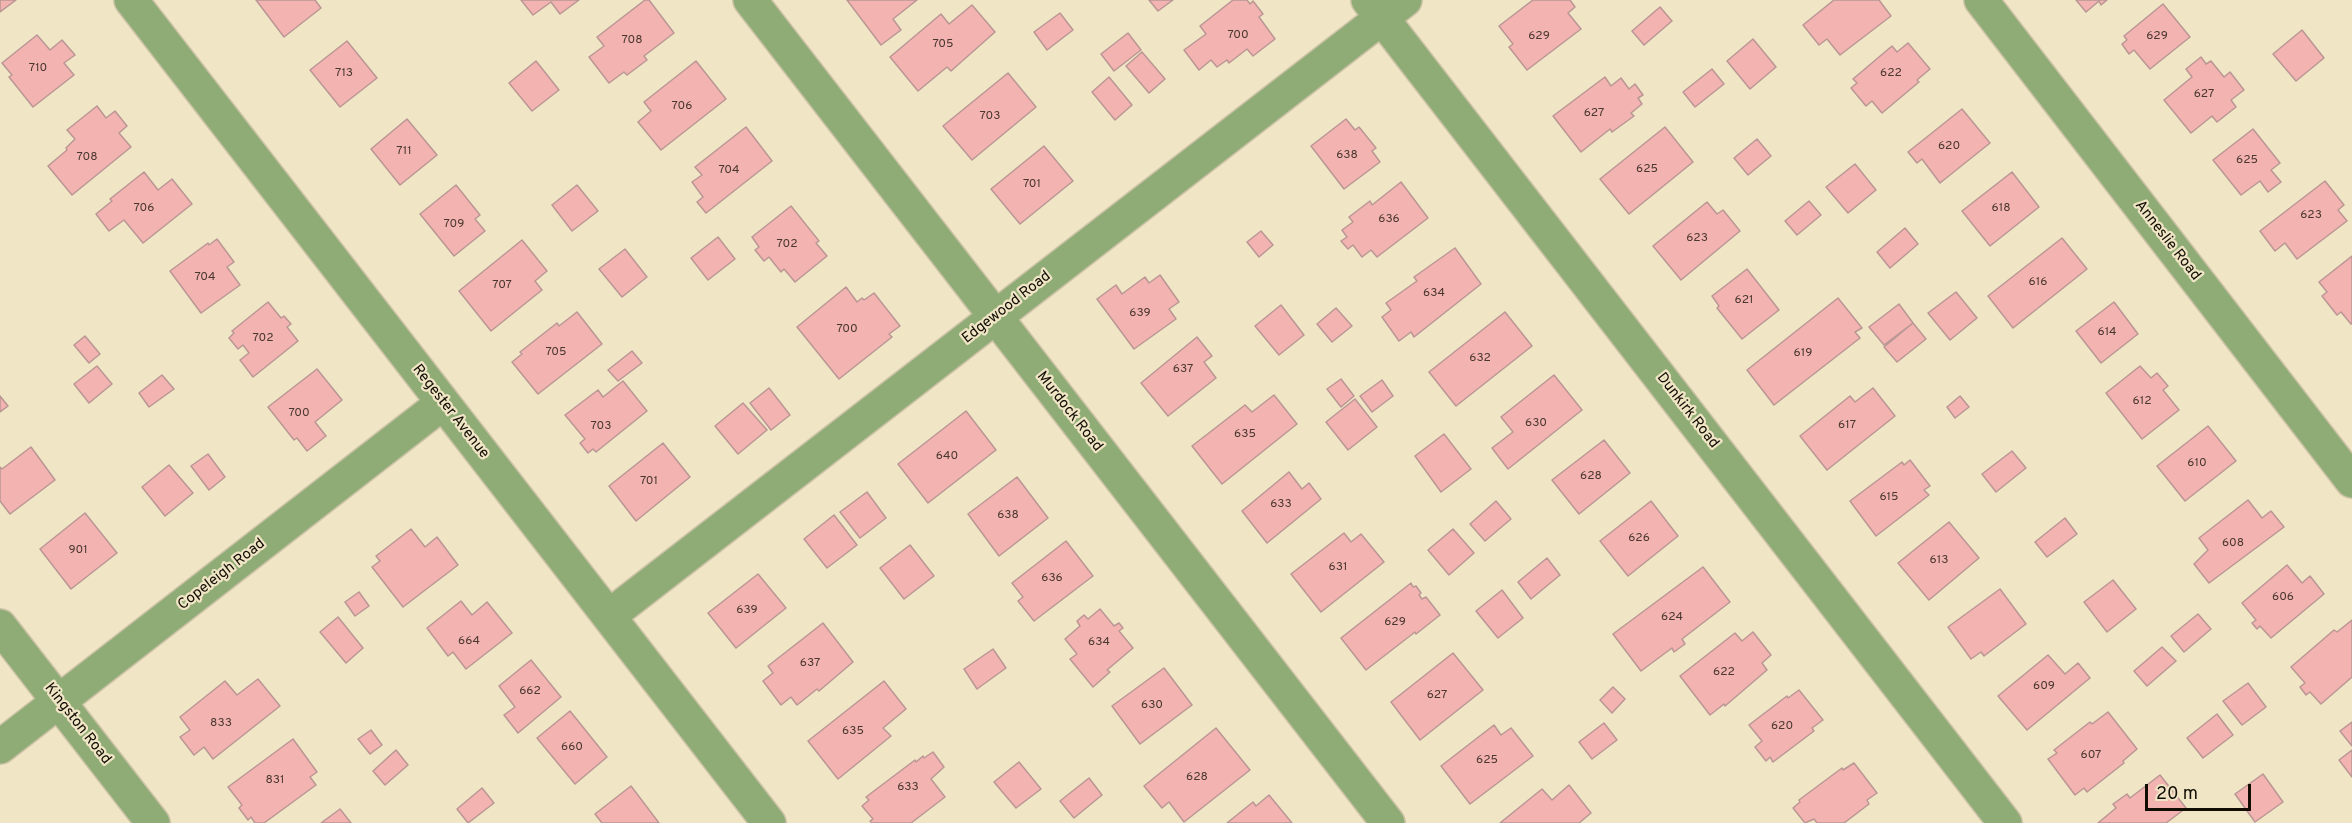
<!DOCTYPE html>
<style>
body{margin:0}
#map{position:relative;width:2352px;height:823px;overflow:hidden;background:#f0e5c5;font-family:Overpass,sans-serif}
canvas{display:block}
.scale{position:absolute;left:2145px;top:784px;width:106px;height:27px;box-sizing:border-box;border:3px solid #110d04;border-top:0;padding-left:8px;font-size:18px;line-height:21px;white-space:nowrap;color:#110d04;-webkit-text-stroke:4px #f0e5c5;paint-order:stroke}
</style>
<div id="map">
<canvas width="2352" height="823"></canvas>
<div class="scale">20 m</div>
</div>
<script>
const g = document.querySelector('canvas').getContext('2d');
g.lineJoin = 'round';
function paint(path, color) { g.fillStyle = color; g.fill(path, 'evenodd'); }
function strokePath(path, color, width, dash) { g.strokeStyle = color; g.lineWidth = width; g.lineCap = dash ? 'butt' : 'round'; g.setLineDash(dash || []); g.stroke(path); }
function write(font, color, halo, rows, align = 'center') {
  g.font = font + ' Overpass,sans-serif'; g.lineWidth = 4.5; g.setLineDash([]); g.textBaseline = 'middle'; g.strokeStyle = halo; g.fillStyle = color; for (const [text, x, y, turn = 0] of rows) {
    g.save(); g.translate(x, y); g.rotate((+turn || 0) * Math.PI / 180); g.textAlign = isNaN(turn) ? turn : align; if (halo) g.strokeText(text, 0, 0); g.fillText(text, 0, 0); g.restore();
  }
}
const building = new Path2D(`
 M0,0H16L0,12Z
 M256,0H315L321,8L284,37Z
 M521,0H579L560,14L551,2L533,15Z
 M645,0H649L674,33L644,56L647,60L627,75L624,72L609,83L589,57L604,46L597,37Z
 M847,0H917L893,19L901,30L881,45Z
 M1149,0H1173L1158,11Z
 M1233,0H1247L1250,4L1253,1L1263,14L1259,17L1275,39L1253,56L1247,49L1229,63L1227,60L1217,67L1211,60L1199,70L1184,50L1206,34L1200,26Z
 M1533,0H1570L1575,7L1568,13L1581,29L1527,70L1509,47L1513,44L1499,26Z
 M1834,0H1879L1891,16L1840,55L1827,39L1819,45L1803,25Z
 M2076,0H2107L2101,5L2099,1L2086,12Z
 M2163,4L2190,37L2150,69L2134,50L2129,54L2122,44L2127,40L2124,36Z
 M972,5L995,32L951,71L947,67L918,91L890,57L941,14L949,24Z
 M1660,7L1672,21L1644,45L1632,31Z
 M1060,13L1073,30L1047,50L1034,32Z
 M2302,30L2324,58L2296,81L2273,54Z
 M1128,33L1141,50L1114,71L1101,54Z
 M37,35L50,50L62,40L75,55L64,63L74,75L33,107L9,77L12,75L2,63Z
 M1753,39L1776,67L1750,89L1727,61Z
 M347,41L377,78L340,107L310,70Z
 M1908,43L1930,69L1917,80L1919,82L1882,113L1872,101L1866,106L1851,88L1857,83L1853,79L1892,46L1897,52Z
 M1142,52L1165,79L1149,93L1126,66Z
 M2201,57L2206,64L2211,61L2224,77L2230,72L2244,90L2231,100L2236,107L2217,122L2212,116L2191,133L2164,100L2192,77L2186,69Z
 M536,61L559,90L532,111L509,83Z
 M696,61L726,99L661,150L638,122L651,111L644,102Z
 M1712,69L1724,84L1695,107L1683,92Z
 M1008,73L1036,107L972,160L943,126Z
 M1109,77L1132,105L1115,120L1092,92Z
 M1605,77L1611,86L1621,78L1629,89L1635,84L1643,95L1638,98L1642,104L1631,113L1634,116L1612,132L1610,129L1581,152L1553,116Z
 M97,106L106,118L115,111L127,126L119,133L131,147L72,195L48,166L67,150L66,148L75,139L67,130Z
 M1962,109L1990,143L1940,183L1922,159L1917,163L1908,152Z
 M407,119L437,155L400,185L371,149Z
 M1346,119L1355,130L1359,127L1376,148L1372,151L1380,162L1344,189L1311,146Z
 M746,127L772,161L706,213L697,202L703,197L692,182L702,175L695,167Z
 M1665,127L1693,162L1629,214L1600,179Z
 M2253,129L2280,163L2271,170L2281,182L2268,192L2260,181L2241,195L2213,160Z
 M1757,139L1771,156L1748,175L1734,158Z
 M1044,146L1073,181L1020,224L991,189Z
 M1855,164L1876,190L1848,213L1826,187Z
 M144,172L158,190L172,179L192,204L143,243L124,220L109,231L96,214L112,201L110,199Z
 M2012,172L2039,207L1990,246L1962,211Z
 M2325,181L2344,205L2338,210L2347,221L2297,259L2285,243L2275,251L2260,231Z
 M1401,182L1428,218L1377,257L1371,250L1362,257L1353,245L1348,249L1341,241L1347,237L1342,230L1353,222L1349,217L1370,201L1372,205Z
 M456,185L480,215L475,219L485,231L454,256L420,214Z
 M577,185L598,211L572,231L552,205Z
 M1809,201L1821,215L1797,235L1785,221Z
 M1707,202L1717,214L1723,210L1740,231L1681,280L1653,246Z
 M791,206L819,241L816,243L827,256L795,282L784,269L781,272L769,257L764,261L755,250L759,247L752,237Z
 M1905,228L1918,244L1890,268L1877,252Z
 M1261,231L1273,245L1259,257L1247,242Z
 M718,237L735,259L708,280L691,258Z
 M2062,238L2087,269L2013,328L1988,296Z
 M217,239L234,262L227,267L240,285L201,313L170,271L208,243L209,245Z
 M522,240L547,271L535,281L542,290L491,331L459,291Z
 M1455,248L1481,284L1414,337L1411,332L1399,341L1382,317L1391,310L1386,303L1417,281L1414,277Z
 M625,249L647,277L622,297L599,269Z
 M2352,256V324H2351L2341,312L2337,315L2322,296L2327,292L2319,282Z
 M1747,269L1779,310L1742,339L1717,308L1719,306L1712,296Z
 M1160,275L1179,302L1169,309L1176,319L1134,349L1097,299L1116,285L1122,294L1145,277L1149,283Z
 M846,287L857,302L862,298L864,300L874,293L900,326L889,334L892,337L839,379L797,327Z
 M1956,292L1977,318L1950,340L1928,313Z
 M1838,298L1862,328L1855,332L1860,338L1774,405L1747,370Z
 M268,302L281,318L284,316L291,324L287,327L298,341L253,377L240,360L249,353L243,345L238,349L229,338L234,333L232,331Z
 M2114,302L2138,334L2101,363L2076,331Z
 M1899,304L1913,323L1884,345L1869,327Z
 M1281,305L1304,335L1279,355L1255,326Z
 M1336,308L1352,326L1332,342L1317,324Z
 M577,312L602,344L538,394L512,362L522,354L520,352L557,323L559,326Z
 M1505,312L1532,346L1456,406L1429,372Z
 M1913,323L1926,339L1897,362L1884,347Z
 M85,336L100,354L89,363L74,345Z
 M1197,337L1212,356L1204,362L1216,378L1168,416L1141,383Z
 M632,351L642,363L618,381L608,370Z
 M97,366L112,384L89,403L74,384Z
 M2140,366L2151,378L2157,373L2168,386L2163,390L2179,410L2142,439L2106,393Z
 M317,369L342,400L315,422L326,436L307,451L297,438L294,440L268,407Z
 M162,375L174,389L149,407L139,393Z
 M1554,375L1582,410L1508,469L1492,448L1513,432L1501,417Z
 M1341,379L1354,396L1341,407L1327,389Z
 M1382,380L1393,396L1372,412L1360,396Z
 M623,381L647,411L596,452L593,449L588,453L580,443L585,439L565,415L598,390L603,397Z
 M769,388L790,415L771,430L750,403Z
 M1873,388L1895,416L1827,470L1800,436L1850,396L1855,402Z
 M1274,395L1297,424L1222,484L1192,446L1245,405L1252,412Z
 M0,396L8,406L0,412Z
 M1960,396L1969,407L1955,418L1947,407Z
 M1355,399L1377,427L1348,450L1326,422Z
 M743,403L767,430L738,454L715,426Z
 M966,411L996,450L928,503L898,464Z
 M2208,426L2236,461L2185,501L2157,466Z
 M1444,434L1471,469L1441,492L1415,456Z
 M1604,440L1630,473L1579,514L1552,480Z
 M663,443L690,477L636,521L609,486Z
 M31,447L55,480L10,514L0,501V467L2,469Z
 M2012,451L2026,468L1996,492L1982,474Z
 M208,454L225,477L209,490L191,466Z
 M1910,460L1930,486L1924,490L1929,495L1876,536L1850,501L1902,462L1904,465Z
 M169,465L193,493L165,516L142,487Z
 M1289,472L1302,489L1309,483L1321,499L1267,543L1242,511Z
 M1017,477L1048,518L999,556L968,514Z
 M867,492L886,518L860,538L840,512Z
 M2248,500L2262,518L2271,511L2284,527L2209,583L2194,564L2208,550L2199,538Z
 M1496,501L1511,519L1485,541L1470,524Z
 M1651,501L1678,536L1628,576L1600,541Z
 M85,513L117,553L71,589L40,549Z
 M834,515L857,545L827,568L804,539Z
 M2065,518L2077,534L2047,557L2035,542Z
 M1949,522L1979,558L1929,600L1898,563Z
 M411,529L425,547L437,537L458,565L403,607L372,567L380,561L376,556Z
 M1453,529L1474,553L1449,575L1428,550Z
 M1344,533L1351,542L1361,534L1384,562L1321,612L1291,574Z
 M1066,541L1093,576L1034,621L1018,601L1023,597L1012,583Z
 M910,545L934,576L904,599L880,568Z
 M1547,558L1560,575L1531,599L1518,582Z
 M2287,565L2302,583L2310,576L2324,594L2271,638L2260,626L2257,629L2252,623L2256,620L2242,603Z
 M1703,567L1730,602L1682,639L1685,644L1674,652L1672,648L1641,671L1613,634Z
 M758,574L786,608L736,648L708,613Z
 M2113,580L2136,609L2107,632L2084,602Z
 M1411,583L1413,587L1416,586L1421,593L1419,595L1422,599L1426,597L1440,615L1416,634L1415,632L1366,670L1341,638Z
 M2000,589L2026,624L1984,656L1981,652L1971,659L1948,627Z
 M1502,590L1523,618L1498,638L1476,611Z
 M359,592L369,606L355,616L345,602Z
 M461,601L472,615L487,602L512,633L466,669L453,652L448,656L427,628Z
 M1100,609L1114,626L1119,623L1123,628L1119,631L1133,648L1107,670L1110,672L1093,687L1070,659L1077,654L1065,639L1080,626L1077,621L1084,615L1088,619Z
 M2198,614L2211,629L2184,652L2171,636Z
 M338,617L363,648L346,663L320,632Z
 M2352,620V677L2321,704L2310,692L2306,695L2300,687L2305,683L2291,667L2334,630L2337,632Z
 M823,623L853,662L819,691L817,689L797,705L791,697L781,705L763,681L773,673L768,666Z
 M1753,632L1771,655L1762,663L1767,670L1725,706L1724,704L1710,715L1680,676L1735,633L1742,641Z
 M2162,647L2176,661L2147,686L2134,671Z
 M993,649L1006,668L977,689L964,669Z
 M1453,653L1483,690L1420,740L1391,702Z
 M2048,655L2065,674L2078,663L2090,678L2027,730L1998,696Z
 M531,660L561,697L518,733L504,715L515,707L499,686Z
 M1164,668L1192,705L1140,744L1112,706Z
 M258,679L280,706L213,759L204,747L194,755L180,737L190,730L180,717L225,681L237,695Z
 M884,681L906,709L883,728L891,736L838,779L808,741Z
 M2248,683L2266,707L2242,725L2223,701Z
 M1613,687L1625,699L1612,713L1600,700Z
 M1799,690L1823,720L1812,728L1814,731L1773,762L1770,757L1766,761L1755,747L1762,741L1749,725L1787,696L1788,698Z
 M570,711L607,757L575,784L537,738Z
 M2108,712L2137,749L2123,761L2124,763L2087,792L2084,788L2075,795L2048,759L2057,753L2054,750L2090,722L2092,724Z
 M2217,714L2233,735L2203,758L2187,738Z
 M2352,722V746L2340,731Z
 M1604,723L1617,740L1592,759L1579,742Z
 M1494,725L1501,735L1511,728L1533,756L1470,804L1441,766Z
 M1216,728L1250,770L1184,822L1169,802L1162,808L1144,786Z
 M371,730L382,745L370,754L358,739Z
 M293,739L317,772L310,777L316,785L264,823H255L251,817L248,820L239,808L242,805L228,787Z
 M396,750L408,765L385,785L373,771Z
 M2352,750V777L2339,760Z
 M933,752L944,767L931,779L945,797L911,823H872L870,821L873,819L862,806L869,800L866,797L915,760L916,762L923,756L924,758Z
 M1019,762L1041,789L1016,808L994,782Z
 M1854,763L1877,793L1867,800L1869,804L1844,823H1817L1814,819L1805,823L1793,808L1800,802L1799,800L1842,768L1843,770Z
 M2263,774L2283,802L2255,822L2235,794Z
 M2160,775L2186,808L2166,823H2098L2116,808L2113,804L2127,794L2130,798Z
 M1089,778L1102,795L1074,818L1060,801Z
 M1569,785L1591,813L1579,823H1500L1542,789L1552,800Z
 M631,786L659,823H602L595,814Z
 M482,788L494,803L468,823L457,809Z
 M1269,795L1292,823H1227L1253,802L1256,806Z
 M340,809L351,823H321Z`);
paint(building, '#f3b4b1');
strokePath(building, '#ba9694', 1.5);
const street = new Path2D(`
 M131,0L769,823
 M750,0L1388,823
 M1368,0L2005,823
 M1981,0L2352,481
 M609,616L1405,0
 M0,626L153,823
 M0,747L443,403`);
strokePath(street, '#ccc2a6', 36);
strokePath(street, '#8fac76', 33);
write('12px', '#4a372f', null, [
 ["700",1238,36],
 ["629",1539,37],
 ["629",2157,37],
 ["708",632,41],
 ["705",943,45],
 ["710",38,69],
 ["713",344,74],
 ["622",1891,74],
 ["627",2204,95],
 ["706",682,107],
 ["627",1594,114],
 ["703",990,117],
 ["620",1949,147],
 ["711",404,152],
 ["638",1347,156],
 ["708",87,158],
 ["625",2247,161],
 ["625",1647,170],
 ["704",729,171],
 ["701",1032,185],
 ["706",144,209],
 ["618",2001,209],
 ["623",2311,216],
 ["636",1389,220],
 ["709",454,225],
 ["623",1697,239],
 ["702",787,245],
 ["704",205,278],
 ["616",2038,283],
 ["707",502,286],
 ["634",1434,294],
 ["621",1744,301],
 ["639",1140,314],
 ["700",847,330],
 ["614",2107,333],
 ["702",263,339],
 ["705",556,353],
 ["619",1803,354],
 ["632",1480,359],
 ["637",1183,370],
 ["612",2142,402],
 ["700",299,414],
 ["630",1536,424],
 ["617",1847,426],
 ["703",601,427],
 ["635",1245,435],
 ["640",947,457],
 ["610",2197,464],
 ["628",1591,477],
 ["701",649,482],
 ["615",1889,498],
 ["633",1281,505],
 ["638",1008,516],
 ["626",1639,539],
 ["608",2233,544],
 ["901",78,551],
 ["613",1939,561],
 ["631",1338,568],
 ["636",1052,579],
 ["606",2283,598],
 ["639",747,611],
 ["624",1672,618],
 ["629",1395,623],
 ["664",469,642],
 ["634",1099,643],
 ["637",810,664],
 ["622",1724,673],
 ["609",2044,687],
 ["662",530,692],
 ["627",1437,696],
 ["630",1152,706],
 ["833",221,724],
 ["620",1782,727],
 ["635",853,732],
 ["660",572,748],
 ["607",2091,756],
 ["625",1487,761],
 ["628",1197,778],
 ["831",275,781],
 ["633",908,788]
]);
write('15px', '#110d04', '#f0e5c5', [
 ["Anneslie Road",2167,241,52],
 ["Edgewood Road",1007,308,-38],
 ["Dunkirk Road",1687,411,52],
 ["Regester Avenue",450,412,52],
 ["Murdock Road",1069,412,52],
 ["Copeleigh Road",222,575,-38],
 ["Kingston Road",77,724,52]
]);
</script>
